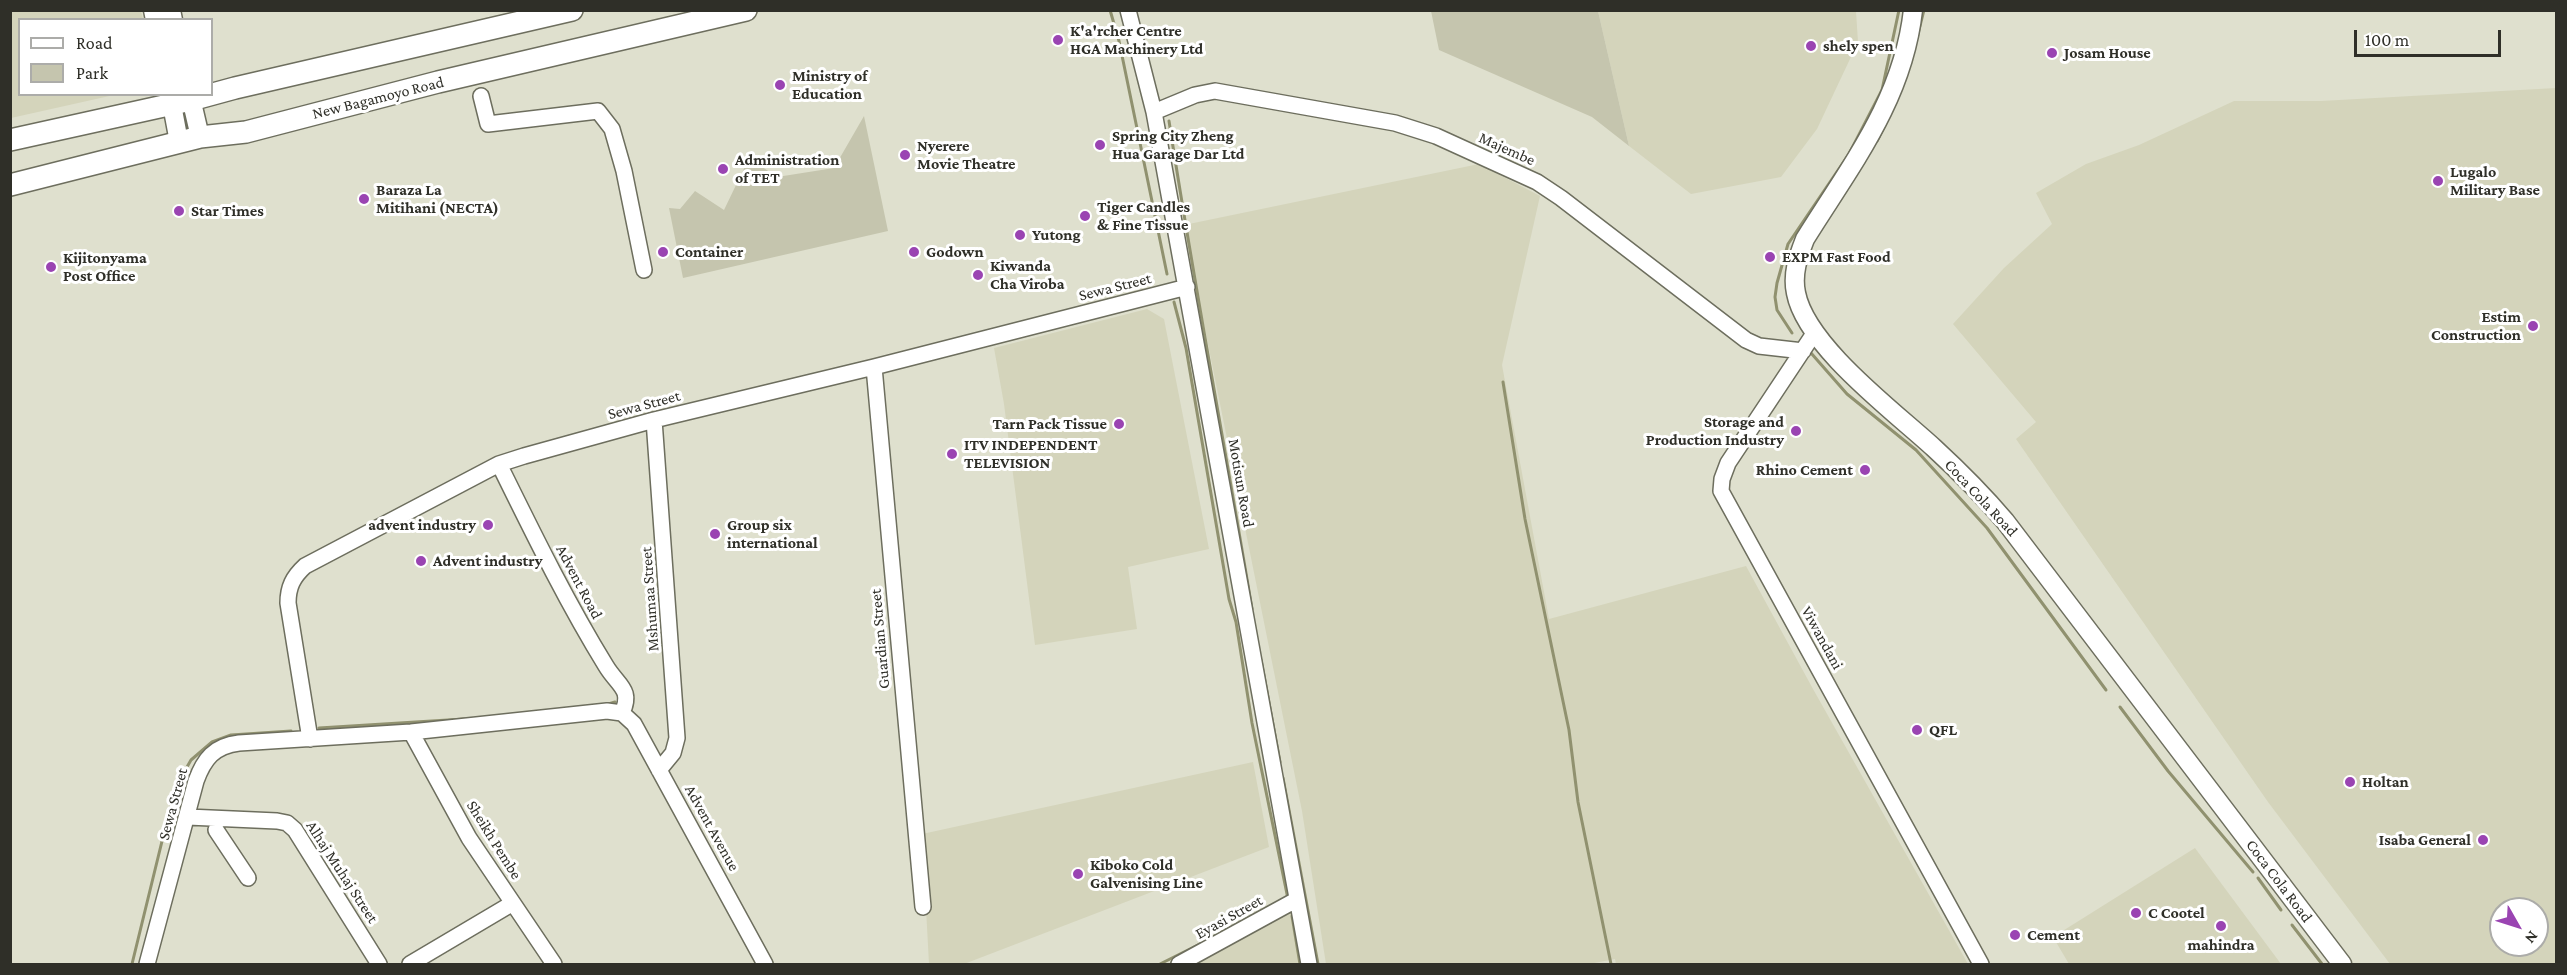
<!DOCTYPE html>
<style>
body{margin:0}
#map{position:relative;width:2567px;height:975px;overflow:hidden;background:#dfe0ce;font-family:"Crimson Pro",serif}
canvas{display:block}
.frame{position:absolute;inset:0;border:12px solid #2f2f28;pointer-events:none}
.legend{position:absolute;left:18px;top:18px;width:195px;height:78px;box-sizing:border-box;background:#fff;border:2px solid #acaca9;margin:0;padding:8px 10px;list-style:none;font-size:18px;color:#2f2f28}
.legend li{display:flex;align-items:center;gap:12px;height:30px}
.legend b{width:30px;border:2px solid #acaca9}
.north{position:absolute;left:2489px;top:897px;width:60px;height:60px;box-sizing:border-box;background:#fff;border:2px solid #acaca9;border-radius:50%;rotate:129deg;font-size:16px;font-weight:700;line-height:24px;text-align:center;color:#2f2f28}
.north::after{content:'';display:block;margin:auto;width:21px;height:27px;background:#9a44b2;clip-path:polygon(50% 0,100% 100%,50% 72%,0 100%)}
.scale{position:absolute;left:2354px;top:30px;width:147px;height:27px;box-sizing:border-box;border:3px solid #2f2f28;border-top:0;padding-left:8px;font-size:18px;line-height:21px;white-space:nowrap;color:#2f2f28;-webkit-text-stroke:4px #fff;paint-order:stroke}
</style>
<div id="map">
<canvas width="2567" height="975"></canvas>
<div class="frame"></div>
<ul class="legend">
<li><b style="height:8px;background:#fff"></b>Road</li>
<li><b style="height:16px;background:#c5c5ae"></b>Park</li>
</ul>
<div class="north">N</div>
<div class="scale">100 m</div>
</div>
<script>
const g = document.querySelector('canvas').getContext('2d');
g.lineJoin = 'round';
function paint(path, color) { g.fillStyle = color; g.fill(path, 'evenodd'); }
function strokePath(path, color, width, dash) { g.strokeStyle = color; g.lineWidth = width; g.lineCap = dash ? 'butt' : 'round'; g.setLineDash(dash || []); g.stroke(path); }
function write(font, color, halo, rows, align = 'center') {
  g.font = font + ' "Crimson Pro",serif'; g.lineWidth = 6; g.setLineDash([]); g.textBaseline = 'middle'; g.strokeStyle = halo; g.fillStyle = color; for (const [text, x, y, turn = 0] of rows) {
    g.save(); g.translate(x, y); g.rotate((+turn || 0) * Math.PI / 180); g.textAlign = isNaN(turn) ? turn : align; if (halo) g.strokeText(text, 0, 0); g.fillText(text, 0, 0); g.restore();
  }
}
paint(new Path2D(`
 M10,11H141L143,19L20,20V94L114,95L11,118Z
 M1598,11H1856L1858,42L1817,129L1781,177L1691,194L1629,146Z
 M2556,88V964H2390L2268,802L2016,439L2036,422L1953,324L2004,268L2052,224L2036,193L2086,164L2139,145L2234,101H2321ZM2501,909H2537V945H2501Z
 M1479,164L1540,196L1502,365L1549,619L1746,566L1813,689L1968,964H1616L1615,959L1589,964H1326L1302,811L1184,225Z
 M1147,309L1164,319L1209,549L1128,567L1137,629L1035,645L1004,404L994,348Z
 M1253,762L1269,847L964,964H929L922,834Z
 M2195,848L2281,964H2069L2053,937Z
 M1291,912L1301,964H1190Z`), '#d4d4bb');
paint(new Path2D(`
 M1431,11H1598L1629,146L1592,117L1439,50Z
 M864,116L888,231L683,278L669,208L680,209L695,191L724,210L749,158L777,177L834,168Z`), '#c5c5ae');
strokePath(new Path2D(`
 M1110,10L1119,41L1167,274
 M1917,38L1924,10
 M1169,121C1194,284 1225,446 1252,609
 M1877,141L1886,123
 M1174,302L1186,348L1229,599L1236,622L1252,723L1288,899
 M1792,333L1777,310L1775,297L1777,283L1788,244L1849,154L1882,90L1899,10
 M1811,353L1847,394L1916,450L1987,528L2106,690
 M1503,382L1525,519L1569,730L1578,802L1611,964
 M1261,660L1280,762
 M605,705L615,702
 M2120,707L2168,771L2253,872
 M319,728L464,719
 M1283,778L1318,964
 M2258,878L2281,910
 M1292,916L1300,964
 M2292,925L2322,964
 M132,964L175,788L191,760L212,742L231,735L291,731
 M1160,964L1206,941`), '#90916f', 3);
const minor = new Path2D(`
 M1128,10L1154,112L1309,964
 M481,96L488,124L598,111L612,129L624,171L644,270
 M1154,112L1195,95L1215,91L1395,123L1436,136L1537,182L1561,198L1746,340L1759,346L1803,351
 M1815,332L1728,463L1722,479L1721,491L1981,964
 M874,367L923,907
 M654,420L677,738L673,753L659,770
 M499,464C533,533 566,601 606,666C618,686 633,689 622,713
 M411,732L469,838L554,964
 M310,739L288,603C288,587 293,577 305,566L499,464L524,456L654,420L874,367L1187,287
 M188,817L277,821L287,823L295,830L379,964
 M216,830L248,878
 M147,964L196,781C204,759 214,746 239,743L411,732L607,711L622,713L634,724L765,964
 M410,964L513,903
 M1179,964L1296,900`);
const major = new Path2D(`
 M153,10L155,20
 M171,10L173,20
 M1913,10C1903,100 1851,165 1805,239C1798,257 1792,274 1796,293C1806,346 1895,412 1934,448C1959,471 1983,495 2005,521L2342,964
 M170,94L179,142
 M190,94L200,137`);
const highway = new Path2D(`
 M10,140L191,100L235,88L572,10
 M10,185L200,137L246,132L438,82L746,10`);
strokePath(minor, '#6d6e5e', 18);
strokePath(major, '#6d6e5e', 21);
strokePath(highway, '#6d6e5e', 24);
strokePath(minor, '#fff', 15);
strokePath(major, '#fff', 18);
strokePath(highway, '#fff', 21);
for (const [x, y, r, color] of [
 [1058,40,6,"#9a44b2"],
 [1811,46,6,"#9a44b2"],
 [2052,53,6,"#9a44b2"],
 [780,85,6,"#9a44b2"],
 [1100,145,6,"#9a44b2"],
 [905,155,6,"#9a44b2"],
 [723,169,6,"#9a44b2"],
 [2438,181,6,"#9a44b2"],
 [364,199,6,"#9a44b2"],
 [179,211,6,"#9a44b2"],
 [1085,216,6,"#9a44b2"],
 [1020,235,6,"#9a44b2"],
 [663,252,6,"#9a44b2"],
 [914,252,6,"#9a44b2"],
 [1770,257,6,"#9a44b2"],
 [51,267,6,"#9a44b2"],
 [978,275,6,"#9a44b2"],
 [2533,326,6,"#9a44b2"],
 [1119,424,6,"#9a44b2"],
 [1796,431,6,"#9a44b2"],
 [952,454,6,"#9a44b2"],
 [1865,470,6,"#9a44b2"],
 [488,525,6,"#9a44b2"],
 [715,534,6,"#9a44b2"],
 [421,561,6,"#9a44b2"],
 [1917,730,6,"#9a44b2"],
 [2350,782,6,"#9a44b2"],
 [2483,840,6,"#9a44b2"],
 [1078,874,6,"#9a44b2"],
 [2136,913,6,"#9a44b2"],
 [2221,926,6,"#9a44b2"],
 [2015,935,6,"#9a44b2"]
]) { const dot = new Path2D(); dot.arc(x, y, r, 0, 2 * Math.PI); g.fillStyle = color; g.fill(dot); strokePath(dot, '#fff', 2); }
write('bold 16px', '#2f2f28', '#fff', [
 ["K'a'rcher Centre",1070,31],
 ["HGA Machinery Ltd",1070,49],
 ["shely spen",1823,46],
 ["Josam House",2064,53],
 ["Ministry of",792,76],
 ["Education",792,94],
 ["Spring City Zheng",1112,136],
 ["Hua Garage Dar Ltd",1112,154],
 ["Nyerere",917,146],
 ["Movie Theatre",917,164],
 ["Administration",735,160],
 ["of TET",735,178],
 ["Lugalo",2450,172],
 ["Military Base",2450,190],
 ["Baraza La",376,190],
 ["Mitihani (NECTA)",376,208],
 ["Tiger Candles",1097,207],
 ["& Fine Tissue",1097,225],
 ["Star Times",191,211],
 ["Yutong",1032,235],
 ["Container",675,252],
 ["Godown",926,252],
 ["EXPM Fast Food",1782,257],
 ["Kijitonyama",63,258],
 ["Post Office",63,276],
 ["Kiwanda",990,266],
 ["Cha Viroba",990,284],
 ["Estim",2521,317,"right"],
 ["Construction",2521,335,"right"],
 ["Storage and",1784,422,"right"],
 ["Production Industry",1784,440,"right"],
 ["Tarn Pack Tissue",1107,424,"right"],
 ["ITV INDEPENDENT",964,445],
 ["TELEVISION",964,463],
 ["Rhino Cement",1853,470,"right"],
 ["advent industry",476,525,"right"],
 ["Group six",727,525],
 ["international",727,543],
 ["Advent industry",433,561],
 ["QFL",1929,730],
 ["Holtan",2362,782],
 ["Isaba General",2471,840,"right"],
 ["Kiboko Cold",1090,865],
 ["Galvenising Line",1090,883],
 ["C Cootel",2148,913],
 ["Cement",2027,935],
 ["mahindra",2221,945,"center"]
], 'left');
write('16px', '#2f2f28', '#fff', [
 ["New Bagamoyo Road",378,98,-14],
 ["Majembe",1507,149,24],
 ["Sewa Street",1115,287,-14],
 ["Sewa Street",644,405,-15],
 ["Motisun Road",1241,483,80],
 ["Coca Cola Road",1981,498,47],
 ["Advent Road",579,582,62],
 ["Mshumaa Street",650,599,-94],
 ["Viwandani",1822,638,61],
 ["Guardian Street",880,639,-95],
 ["Sewa Street",173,804,-75],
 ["Advent Avenue",712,828,61],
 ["Sheikh Pembe",494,840,58],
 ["Alhaj Muhaj Street",342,872,57],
 ["Coca Cola Road",2279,881,53],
 ["Eyasi Street",1229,917,-29]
]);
</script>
